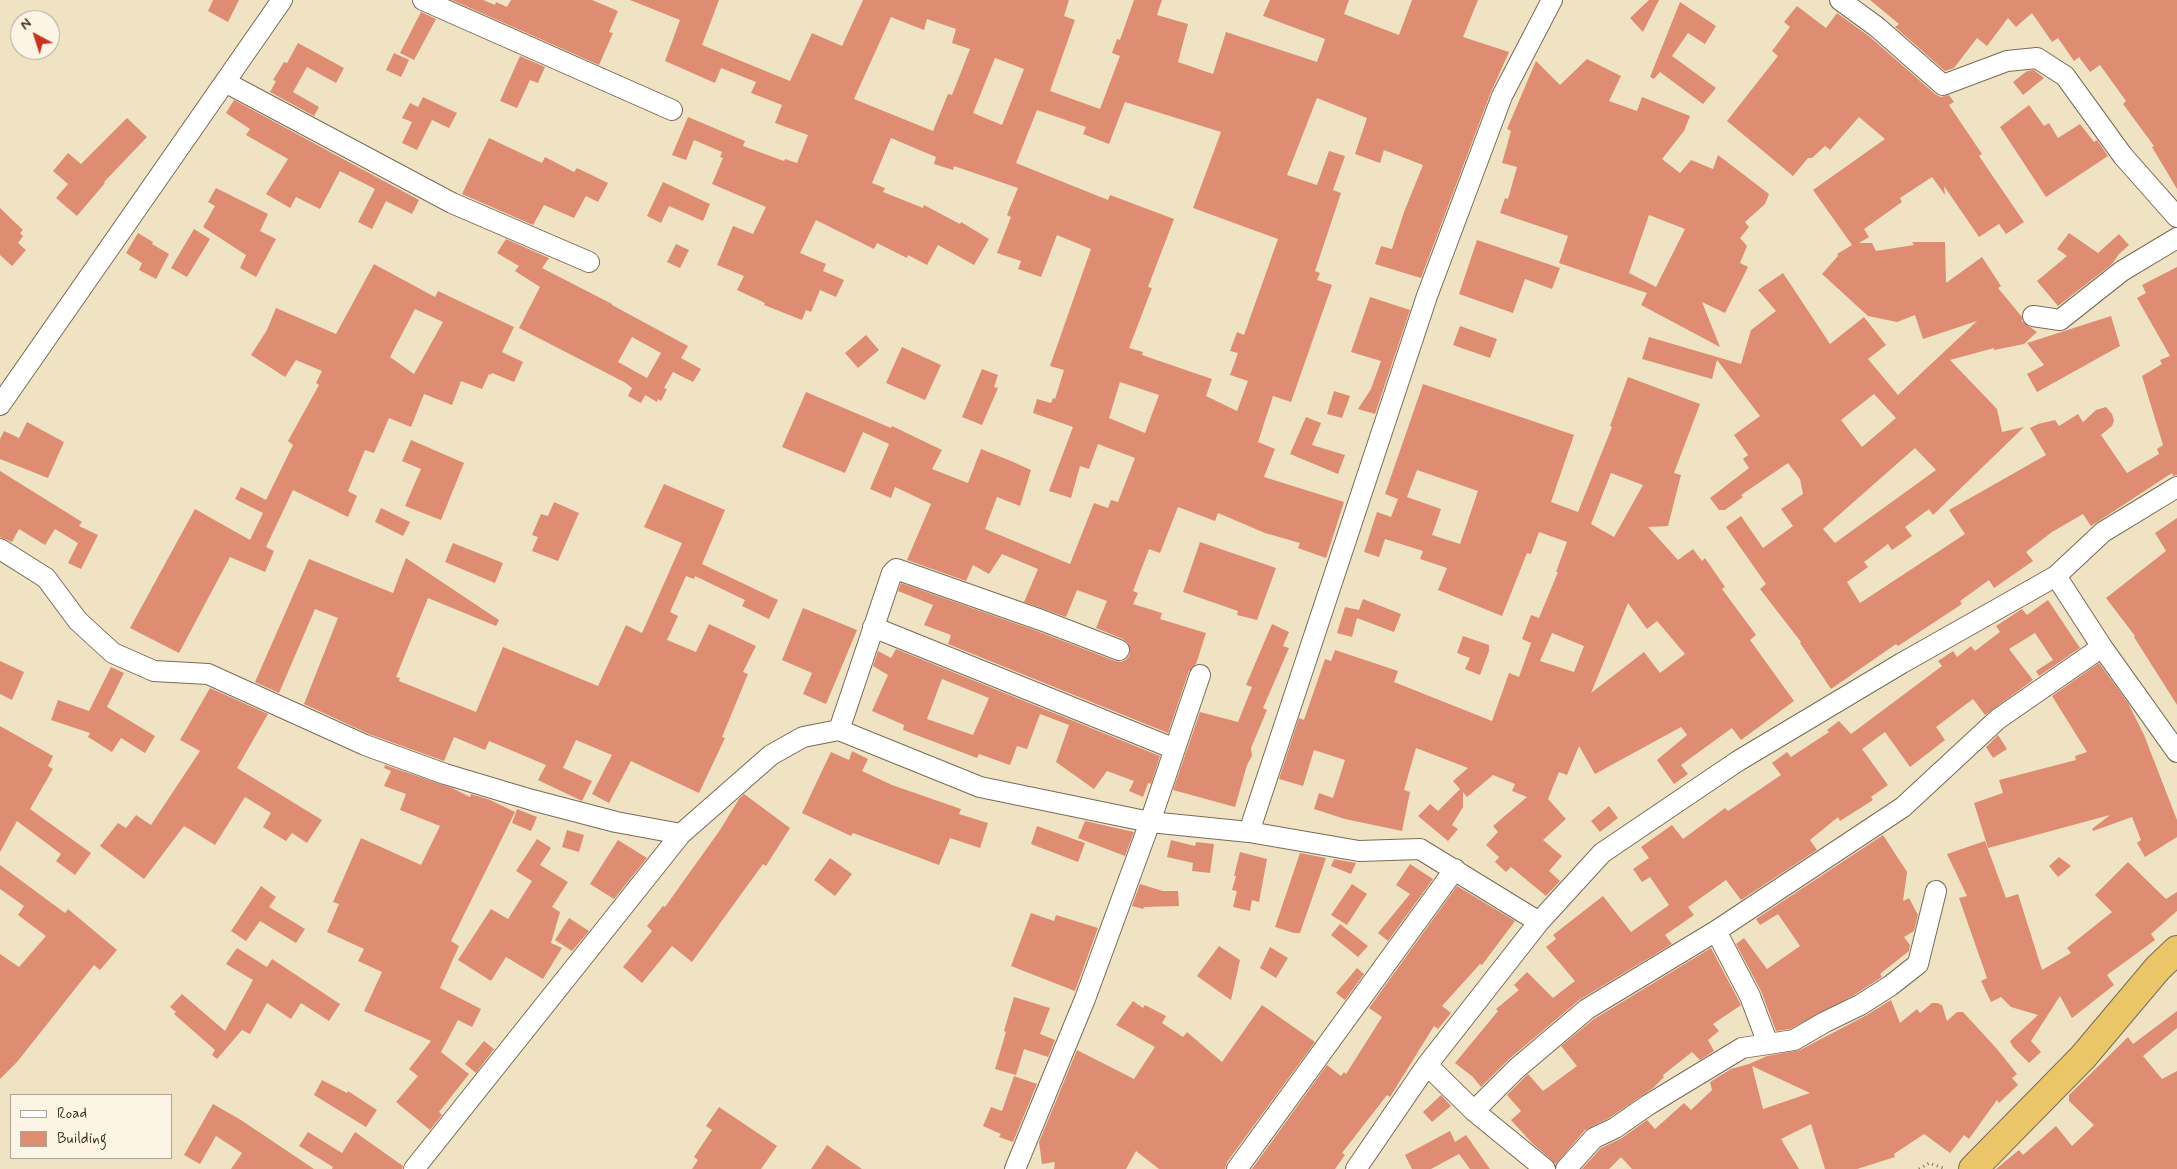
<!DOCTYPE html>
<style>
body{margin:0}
#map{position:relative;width:2177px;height:1169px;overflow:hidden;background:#f0e3c3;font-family:Mynerve,sans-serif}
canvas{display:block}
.legend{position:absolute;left:10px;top:1094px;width:162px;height:65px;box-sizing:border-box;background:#fcf5e5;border:1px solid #afa495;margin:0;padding:6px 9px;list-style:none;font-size:15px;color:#3b2a1e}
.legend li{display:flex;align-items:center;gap:10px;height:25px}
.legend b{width:25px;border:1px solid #afa495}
.north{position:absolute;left:10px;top:10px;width:50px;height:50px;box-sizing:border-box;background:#fcf5e5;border:1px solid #afa495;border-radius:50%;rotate:320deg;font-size:14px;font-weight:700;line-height:20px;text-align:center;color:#3b2a1e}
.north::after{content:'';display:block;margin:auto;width:18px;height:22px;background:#c8321e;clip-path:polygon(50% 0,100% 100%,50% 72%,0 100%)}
</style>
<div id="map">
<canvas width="2177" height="1169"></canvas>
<ul class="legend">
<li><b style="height:6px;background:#fff"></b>Road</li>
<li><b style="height:14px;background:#df8d72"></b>Building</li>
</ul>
<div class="north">N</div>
</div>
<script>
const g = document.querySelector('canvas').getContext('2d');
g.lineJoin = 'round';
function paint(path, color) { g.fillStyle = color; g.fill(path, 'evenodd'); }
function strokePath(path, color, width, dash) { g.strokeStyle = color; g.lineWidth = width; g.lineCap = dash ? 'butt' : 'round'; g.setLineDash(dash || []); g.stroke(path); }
paint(new Path2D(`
 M213,0H239L228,22L208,11Z
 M452,0H483L495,5L496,2L507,7L511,0H592L618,11L609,32L613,33L599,65Z
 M630,0H719L702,45L790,81L812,33L842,46L863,0H1069L1064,16L1075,20L1050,91L1100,109L1120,56L1112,53L1117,39L1120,40L1134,0H1162L1157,15L1188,24L1178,62L1213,74L1226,32L1317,62L1325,39L1263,16L1270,0H1349L1344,14L1399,35L1412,0H1478L1463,37L1509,52L1491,92L1421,278L1375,264L1381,246L1392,249L1404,212L1423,165L1384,150L1380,163L1355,154L1367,118L1317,98L1287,175L1317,185L1329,151L1345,156L1333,190L1341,193L1315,271L1320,273L1317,280L1332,285L1291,402L1273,396L1258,442L1275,449L1264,477L1344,502L1326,558L1298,548L1300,543L1265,533L1218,513L1215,521L1178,507L1160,553L1149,549L1133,591L1138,593L1133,604L1162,613L1160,619L1206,633L1196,664L1189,671L1168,733L948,644L951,635L924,625L933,605L898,591L901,583L1037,631L1115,661L1121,662L1127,659L1130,654L1128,643L1123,639L1096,628L1107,601L1077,590L1066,617L1024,602L1038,569L1002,554L989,574L973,565L966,581L907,560L931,504L895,487L891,498L870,489L889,444L863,432L845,473L782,447L806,392L891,428L892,426L942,450L932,469L968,483L981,449L1011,461L1031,470L1020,506L997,497L985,529L1070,564L1094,503L1108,508L1111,500L1118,502L1135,458L1098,444L1089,469L1080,466L1071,498L1049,491L1073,427L1033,413L1037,399L1051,403L1053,398L1055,399L1064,370L1050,366L1091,249L1057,235L1041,277L1018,269L1021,261L997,253L1011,217L1007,215L1018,188L954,166L953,170L934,164L936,157L891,138L872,183L885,188L883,192L923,208L924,205L960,224L961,222L989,239L974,265L938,245L927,265L908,255L907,258L877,243L874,249L816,220L800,253L826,264L823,271L844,280L836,297L820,290L811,312L806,310L802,320L764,305L765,303L737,290L744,276L717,265L733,226L753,234L766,207L712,184L723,158L720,157L722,152L694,140L686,160L672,155L688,117L745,141L743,146L784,161L785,159L797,163L808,135L775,123L782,105L751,93L756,82L721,68L715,83L665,61L680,20ZM891,17L924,30L927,19L956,29L952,43L970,49L952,95L948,94L933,131L854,99ZM995,58L1024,69L1002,125L973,113ZM1125,102L1221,132L1193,208L1278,239L1244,335L1237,332L1230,351L1238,353L1230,375L1248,381L1237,411L1206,396L1212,379L1142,355L1143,352L1129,348L1152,288L1148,287L1174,219L1110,195L1108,200L1016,163L1037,110L1086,127L1083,134L1109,144ZM1120,382L1159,395L1145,433L1109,418Z
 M1649,0H1659L1643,32L1630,18Z
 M1870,0H2177V189L2152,147L2154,146L2123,104L2126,101L2100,65L2090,72L2079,57L2074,61L2058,38L2052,42L2032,13L2016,27L2008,18L1987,46L1977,38L1954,68L1945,71L1895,27L1899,24Z
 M1680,2L1716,26L1705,44L1688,33L1672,56L1716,88L1703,104L1660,72L1654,79L1650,77Z
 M1797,6L1826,28L1837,13L1870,37L1935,94L1941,97L1949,95L1954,102L1949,105L1982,154L1979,156L2024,222L2006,234L1999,224L1979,237L1944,186L1945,195L1932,177L1900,198L1902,202L1864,229L1869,237L1859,243H1872L1876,251L1914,245L1912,242H1945L1946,283L1982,257L2001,286L1998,288L2022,317V321L2037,332L2024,344L1994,350V348L1950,360L1997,409L2002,432L2024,427L1933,515L1929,509L1905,527L1912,536L1892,550L1888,544L1864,562L1868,567L1847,582L1860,603L1965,534L1949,510L2046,455L2030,428L2038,424L2055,420L2059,426L2078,414L2083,422L2096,410L2106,407L2112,414L2114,421L2112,426L2101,435L2127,473L2159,454L2157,449L2163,445L2142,376L2162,364L2160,360L2170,356L2137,298L2146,293L2142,285L2177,267V475L2173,476L2172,473L2091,526L2083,514L2052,532L2026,552L2033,561L1994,588L1989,580L1960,601L1962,604L1898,646L1896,644L1831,689L1800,643L1801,642L1760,589L1766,584L1726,527L1741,516L1763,548L1793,526L1781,509L1803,494L1800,479L1788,463L1741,495L1743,497L1725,510H1719L1710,498L1749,468L1743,459L1748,455L1734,435L1760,416L1717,360L1712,379L1642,359L1649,337L1741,364L1751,330L1776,311L1758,290L1783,273L1830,344L1864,317L1886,345L1868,359L1898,395L1977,321L1923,339L1915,315L1897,322L1868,316L1822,274L1838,256L1837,254L1852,245L1813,190L1885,139L1859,117L1830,150L1825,146L1812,158H1808L1793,176L1727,121L1778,56L1772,51L1790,27L1784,22ZM1874,394L1896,418L1862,447L1841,420ZM1915,448L1936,470L1835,543L1823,529Z
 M421,12L436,19L414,60L400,53Z
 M298,43L344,68L336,83L307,67L293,92L319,107L314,116L270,92L276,81L273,80L284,62L287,63Z
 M394,53L409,60L401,77L386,70Z
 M520,56L545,67L538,83L530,80L517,108L500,101Z
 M1587,59L1621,76L1609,101L1637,111L1642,97L1690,116L1684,131L1662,159L1680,173L1691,160L1713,169L1718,155L1769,194L1765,204L1745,222L1749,227L1740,238L1747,246L1740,263L1748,267L1725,313L1702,302L1720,347L1641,305L1647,293L1559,263L1568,236L1500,213L1505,198L1508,199L1517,167L1502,163L1511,131L1507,129L1536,61L1560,85ZM1649,215L1685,229L1656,287L1629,273Z
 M2034,70L2044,78L2023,95L2013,82L2027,71Z
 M423,97L457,113L449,128L432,120L417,150L402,143L412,122L402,118L410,103L418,107Z
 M234,100L419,200L412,214L386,201L372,229L358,222L375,189L340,171L320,209L296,197L290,208L266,194L288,159L246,135L250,129L226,113Z
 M2029,105L2044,126L2049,123L2058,138L2080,124L2094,142L2097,140L2108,156L2046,197L2000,127Z
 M127,118L147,137L104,182L105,183L77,216L56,198L68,184L53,171L68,153L81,164Z
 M489,138L542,163L545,157L574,172L577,168L608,183L598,202L586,196L574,218L544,205L533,225L462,194Z
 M663,182L710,204L703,221L669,206L661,223L647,216Z
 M216,188L268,214L260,231L276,239L256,277L240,268L246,255L203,227L215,206L208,202Z
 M0,208L23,230L20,233L23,236L18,243L26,250L12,266L0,255Z
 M194,229L210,239L187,277L171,268Z
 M138,233L153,242L152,244L169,254L156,279L139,270L142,263L126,253Z
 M2069,233L2098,253L2119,234L2129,245L2119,254L2112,264L2058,306L2037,281L2067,256L2057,249Z
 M506,239L549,258L542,268L612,304V305L688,346L681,358L701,369L693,382L673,372L664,388L667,389L661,401L658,399L657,402L645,395L641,403L628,396L632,388L626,383L519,328L540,287L515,271L519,266L497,253ZM632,337L661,353L647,378L618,362Z
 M1477,240L1560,268L1552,289L1525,279L1513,313L1459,294Z
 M676,244L689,250L680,268L667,262Z
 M374,264L435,297L438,291L514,327L502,352L523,362L514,382L492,373L491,375L489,374L482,389L461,381L452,405L424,394L411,427L389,418L374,453L365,450L348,491L357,496L348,517L293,490L266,547L274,551L265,572L230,557L179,653L130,628L195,509L250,540L263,513L235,499L241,487L266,500L293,445L288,441L319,385L316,383L322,371L296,360L285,377L251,355L267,330L276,308L336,334ZM415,309L443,322L414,374L390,357Z
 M1370,297L1410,310L1375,414L1358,409L1371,389L1381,361L1351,352Z
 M2111,316L2120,346L2037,392L2027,374L2044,365L2027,343Z
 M1460,326L1497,339L1490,358L1453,345Z
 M866,335L879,350L858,368L845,353Z
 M902,347L941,365L925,400L886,383Z
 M982,369L998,375L994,387L998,388L982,425L962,417Z
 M1628,377L1700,404L1674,473L1681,475L1668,526L1648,527L1678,560L1693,549L1702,561L1705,558L1725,587L1722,589L1756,635L1750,640L1794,701L1741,740L1732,728L1681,765L1688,774L1674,784L1657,760L1687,735L1681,727L1595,774L1579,746L1567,775L1559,772L1548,799L1566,819L1543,840L1562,856L1549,871L1560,881L1546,896L1511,867L1506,872L1495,862L1499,857L1486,845L1498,832L1493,826L1527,797L1512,791L1515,784L1493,775L1467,797L1463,792V807L1452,825L1458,829L1448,841L1418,816L1430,804L1438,811L1460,789L1453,781L1468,768L1416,748L1404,790L1410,792L1402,831L1345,819L1314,809L1319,793L1333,798L1345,760L1314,750L1303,786L1279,779L1299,718L1304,720L1325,659L1331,661L1335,650L1398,671L1394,682L1492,721L1509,673L1519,677L1531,643L1522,639L1531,615L1539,618L1558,572H1556L1567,542L1539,532L1531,554L1527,553L1502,616L1438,590L1447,568L1420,559L1423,551L1385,539L1379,557L1364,552L1377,512L1391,517L1398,499L1385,494L1423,384L1574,435L1551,502L1578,512L1612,427L1610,426ZM1417,470L1478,491L1460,544L1432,535L1441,509L1407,497ZM1611,473L1643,485L1614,537L1591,524ZM1628,603L1647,629L1657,621L1685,654L1660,673L1644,652L1591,693ZM1552,633L1584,646L1574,672L1540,661Z
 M1334,391L1350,396L1342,418L1327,414Z
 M1306,417L1321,423L1312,445L1345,455L1338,474L1290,454Z
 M27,422L64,442L48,478L0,459V439L4,431L19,438Z
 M411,440L464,463L441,520L405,506L421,469L402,461Z
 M0,471L82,522L79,526L98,535L81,569L68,563L78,543L55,529L45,545L19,529L12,542L0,537Z
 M664,484L725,510L702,564L778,600L769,619L742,606L745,600L695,576L694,579L686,576L670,612L678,616L667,640L696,652L709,624L756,646L743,672L748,674L722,737L725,738L699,793L631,761L609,803L592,794L612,755L576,740L563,768L592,781L582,801L538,780L546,765L489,741L485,750L454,737L444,761L369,734L304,704L338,618L315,609L279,693L255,682L309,559L393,593L406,558L499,620L496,626L428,598L396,677L400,678L399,681L476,712L503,647L598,686L626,625L642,633L682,543L644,527Z
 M554,502L579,513L558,561L532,551L538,537L532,535L541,514L548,516Z
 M381,508L410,522L403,536L375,522Z
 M2177,518V705L2134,637L2135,636L2106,598L2166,551L2155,533Z
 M1200,542L1276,568L1257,620L1237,615L1238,611L1183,592Z
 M453,543L503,563L495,583L445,562Z
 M1363,599L1401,614L1394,632L1357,618L1352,637L1337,633L1345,607L1359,610Z
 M2048,600L2080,648L2039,676L2036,671L2053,660L2035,633L2009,649L2033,680L1985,715L1973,699L1936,727L1945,740L1910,767L1885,732L1862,749L1888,785L1871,797L1873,800L1840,821L1838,817L1810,840L1817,850L1741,900L1726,880L1688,907L1694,915L1665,935L1672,944L1579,1000L1508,1060L1481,1087L1473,1077L1455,1063L1498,1011L1496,1009L1519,990L1514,985L1527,972L1553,998L1575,981L1546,947L1556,939L1553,935L1603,896L1631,932L1669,905L1650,877L1642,882L1633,869L1649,858L1641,847L1672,825L1683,839L1725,808L1728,811L1781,775L1772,763L1787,752L1791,757L1829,732L1827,730L1839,721L1851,734L1942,666L1938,661L1953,651L1957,657L1971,646L1975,651L2000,632L1996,626L2022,609L2027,615Z
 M803,608L857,630L826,704L803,694L812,673L782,660Z
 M1272,624L1289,632L1283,646L1289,648L1263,708L1267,710L1251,748L1252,756L1247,765L1235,807L1173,790L1200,712L1238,722L1252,687L1246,685Z
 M1463,636L1489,645V651L1480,675L1465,669L1470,658L1457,653Z
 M896,649L1160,756L1151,784L1148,783L1143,797L1129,791L1134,781L1107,771L1094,789L1056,762L1069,725L1040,714L1027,749L1017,746L1010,765L979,754L977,758L903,730L904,725L872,711L888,675L873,666L878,651L891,658ZM942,679L989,698L973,735L927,719Z
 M0,661L24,672L12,700L0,694Z
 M2099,663L2128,703L2144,735L2177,820V837L2145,857L2137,843L2141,840L2132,817L2093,831L2092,829L2110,815L1988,848L1974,803L2003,793L1999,780L2076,760L2075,756L2087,752L2052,696Z
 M111,667L124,673L107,707L155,736L145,753L121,738L112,752L88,737L90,733L51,720L58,700L89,711Z
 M210,688L268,714L237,768L322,820L307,843L292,833L286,841L263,827L271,813L245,797L215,845L184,826L144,879L100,846L118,823L126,828L136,815L151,825L200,751L180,740Z
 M0,726L53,756L48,766L53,769L30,809L91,853L75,875L56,861L61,854L17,821L0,852Z
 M1998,735L2007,749L1993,758L1986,747Z
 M852,751L868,759L862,771L892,785L961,809L959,814L988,823L980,848L950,838L939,865L853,833L851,836L802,813L831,752L849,760Z
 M385,765L452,788L470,797L471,794L490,800L515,812L451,941L459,946L440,988L481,1009L472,1027L458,1020L441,1052L469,1074L439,1112L442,1115L430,1130L396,1102L418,1076L409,1069L431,1041L364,1011L382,972L358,961L364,949L327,932L339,904L333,902L361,838L421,865L440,826L400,810L406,794L384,786L391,771L384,768Z
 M744,794L790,828L766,866L763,864L692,962L672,946L642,983L623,967L652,931L647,926L663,906L665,907L720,830L739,799Z
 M1609,806L1618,818L1600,832L1591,821Z
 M517,809L537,817L531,831L512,823Z
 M1085,821L1134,832L1125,856L1078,838Z
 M1037,826L1085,843L1078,862L1031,844Z
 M567,830L584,835L579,852L562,847Z
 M1883,835L1907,872L1903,901L1909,898L1918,915L1914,931L1904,937L1910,945L1909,951L1880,974L1882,977L1854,995L1790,1029L1776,1031L1761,991L1736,944L1744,938L1767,969L1800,946L1778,914L1760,925L1756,919Z
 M537,839L551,848L540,865L568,882L552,907L560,912L551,943L562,948L543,979L506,957L491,981L458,960L491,909L508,919L532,881L516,871Z
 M618,840L647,858L614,899L590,884Z
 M1171,840L1195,846L1196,842L1214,844L1210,873L1192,871L1193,863L1167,857Z
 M1985,841L2006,898L2018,894L2042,970L2071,953L2067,948L2112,912L2095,895L2128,862L2166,899L2177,892V911L2151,934L2155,940L2107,975L2114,985L2072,1018L2060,996L2031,1041L2041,1052L2029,1063L2013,1047L2010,1041L2038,1015L2011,1007L2001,997L1991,1002L1981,981L1987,978L1959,898L1967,896L1947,854Z
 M1240,852L1267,859L1259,902L1252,900L1250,911L1233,907L1237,891L1232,890L1236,876H1234Z
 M1300,853L1326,858L1300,933H1294L1275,927Z
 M2059,857L2071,866L2058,877L2049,866Z
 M830,858L852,874L835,896L814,880Z
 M1334,859L1356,863L1351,874L1331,866Z
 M1410,864L1433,879L1388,941L1378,933L1410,894L1396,885Z
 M0,865L65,913L68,909L117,950L100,970L94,965L17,1062L0,1079V954L19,967L46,936L18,915L24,906L0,889Z
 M1140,884L1163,891H1178L1179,906L1144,907L1143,909L1132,906Z
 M1352,884L1367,894L1347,925L1331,915Z
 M261,886L276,897L269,907L305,929L296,943L260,921L246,941L231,931Z
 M1457,886L1515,921L1482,965L1480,964L1442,1006L1451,1013L1438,1029L1434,1026L1390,1097L1387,1095L1342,1153L1345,1155L1335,1169H1252L1327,1065L1341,1076L1344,1072L1346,1074L1382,1017L1369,1008Z
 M1031,913L1054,921L1056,915L1098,928L1075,991L1011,966Z
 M569,918L589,931L572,951L555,940Z
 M1340,924L1368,946L1358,957L1331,935Z
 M1219,946L1240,960L1231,1000L1197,976Z
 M1270,947L1288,958L1276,978L1260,968Z
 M237,948L267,967L272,959L340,1004L329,1021L301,1003L291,1019L267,1003L250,1034L242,1030L217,1059L212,1055L215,1050L174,1014L176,1012L170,1007L182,994L225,1031L253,980L226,964Z
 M1711,948L1741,1005L1713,1024L1719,1031L1708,1040L1714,1051L1700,1060L1692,1052L1663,1075L1664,1077L1653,1088L1609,1118L1585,1130L1556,1164L1532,1143L1511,1120L1521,1111L1507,1095L1528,1074L1543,1091L1577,1066L1561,1046L1594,1019Z
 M1357,968L1364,974L1345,1000L1336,993Z
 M1014,997L1050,1008L1040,1034L1055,1040L1048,1057L1024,1049L1016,1075L995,1069L1006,1032L1004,1031Z
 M1891,1000L1900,1023L1917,1009L1920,1013L1932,1003H1937L1942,1005L1947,1021L1957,1012H1963L1997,1049L2017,1074L2012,1078L2018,1085L1999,1103L1997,1100L1969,1139L1964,1135L1950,1153L1924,1134L1894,1154L1895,1157L1857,1169H1825L1811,1124L1781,1139L1799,1169H1632L1621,1157L1609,1169H1582L1601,1148L1622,1138L1647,1120L1655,1129L1684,1103L1691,1110L1712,1090L1710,1082L1731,1069L1749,1064L1767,1056L1800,1050L1865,1016ZM1752,1066L1810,1093L1763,1109Z
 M1133,1001L1143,1008L1145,1005L1166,1016L1162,1023L1183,1037L1187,1032L1222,1062L1262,1005L1315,1042L1227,1162L1225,1169H1159L1136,1151L1126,1169H1054L1055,1162L1042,1164L1039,1142L1077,1050L1134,1079L1155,1047L1116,1025Z
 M2177,1011V1028L2143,1056L2162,1079L2177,1071V1169H1996L2019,1150L2023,1155L2056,1126L2072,1146L2094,1125L2069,1101V1095L2128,1037L2133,1044Z
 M484,1041L494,1049L476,1073L465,1064Z
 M1014,1076L1037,1084L1013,1142L999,1137L1001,1134L983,1126L991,1107L1002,1111Z
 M322,1080L347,1093L348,1091L377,1110L366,1127L314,1095Z
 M1441,1095L1451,1106L1432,1122L1423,1112Z
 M213,1104L241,1120L314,1169H231L242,1153L216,1136L200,1164L184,1155Z
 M719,1107L777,1146L761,1169H692L698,1160L694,1157L712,1130L706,1126Z
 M1450,1131L1455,1142L1466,1135L1490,1169H1470L1459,1154L1431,1169H1412L1405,1155Z
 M308,1132L342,1153L355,1132L403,1166L402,1169H332L333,1167L299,1146Z
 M827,1145L862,1169H811Z`), '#df8d72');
const minor = new Path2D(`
 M423,0L672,110
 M1840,0L1877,27L1943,85L2007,61L2037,58L2065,76L2123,156L2177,217
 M225,82L452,203L589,262
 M2033,316L2060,320L2122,271L2177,238
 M0,405L282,0
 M0,549L46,578L78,621L113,653L154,671L208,674L365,745L445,774L532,800L616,822L681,834L771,755L803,737L839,730L980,787L1150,822L1249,832L1359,851L1420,849L1539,922
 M2056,576L2102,647L2177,752
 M873,627L1175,749
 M839,730L892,573L896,569L1041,620L1119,650
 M1249,832L1427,296L1502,96L1552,0
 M1716,931L1750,996L1768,1044
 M1427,1065L1474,1111L1545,1169
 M1474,1111L1516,1069L1587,1009L1716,931L1903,807L1998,719L2102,647
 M414,1169L681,834
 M1015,1169L1085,999L1150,822L1200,675
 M1237,1169L1455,869
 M1356,1169L1427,1065L1539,922L1602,853L1738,761L1902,663L2056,576L2103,532L2177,487
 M1566,1169L1594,1138L1615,1128L1648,1105L1742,1048L1794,1040L1825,1022L1860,1005L1890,986L1918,964L1936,891`);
const highway = new Path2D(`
 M1973,1169L2083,1057L2158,968L2177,950`);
strokePath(minor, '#7a6b58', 22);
strokePath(highway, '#7a6b58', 30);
strokePath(new Path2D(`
 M1919,1169L1929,1163L1946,1169`), '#7a6b58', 3, [1, 4]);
strokePath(minor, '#fff', 20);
strokePath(highway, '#ebc669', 28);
</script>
